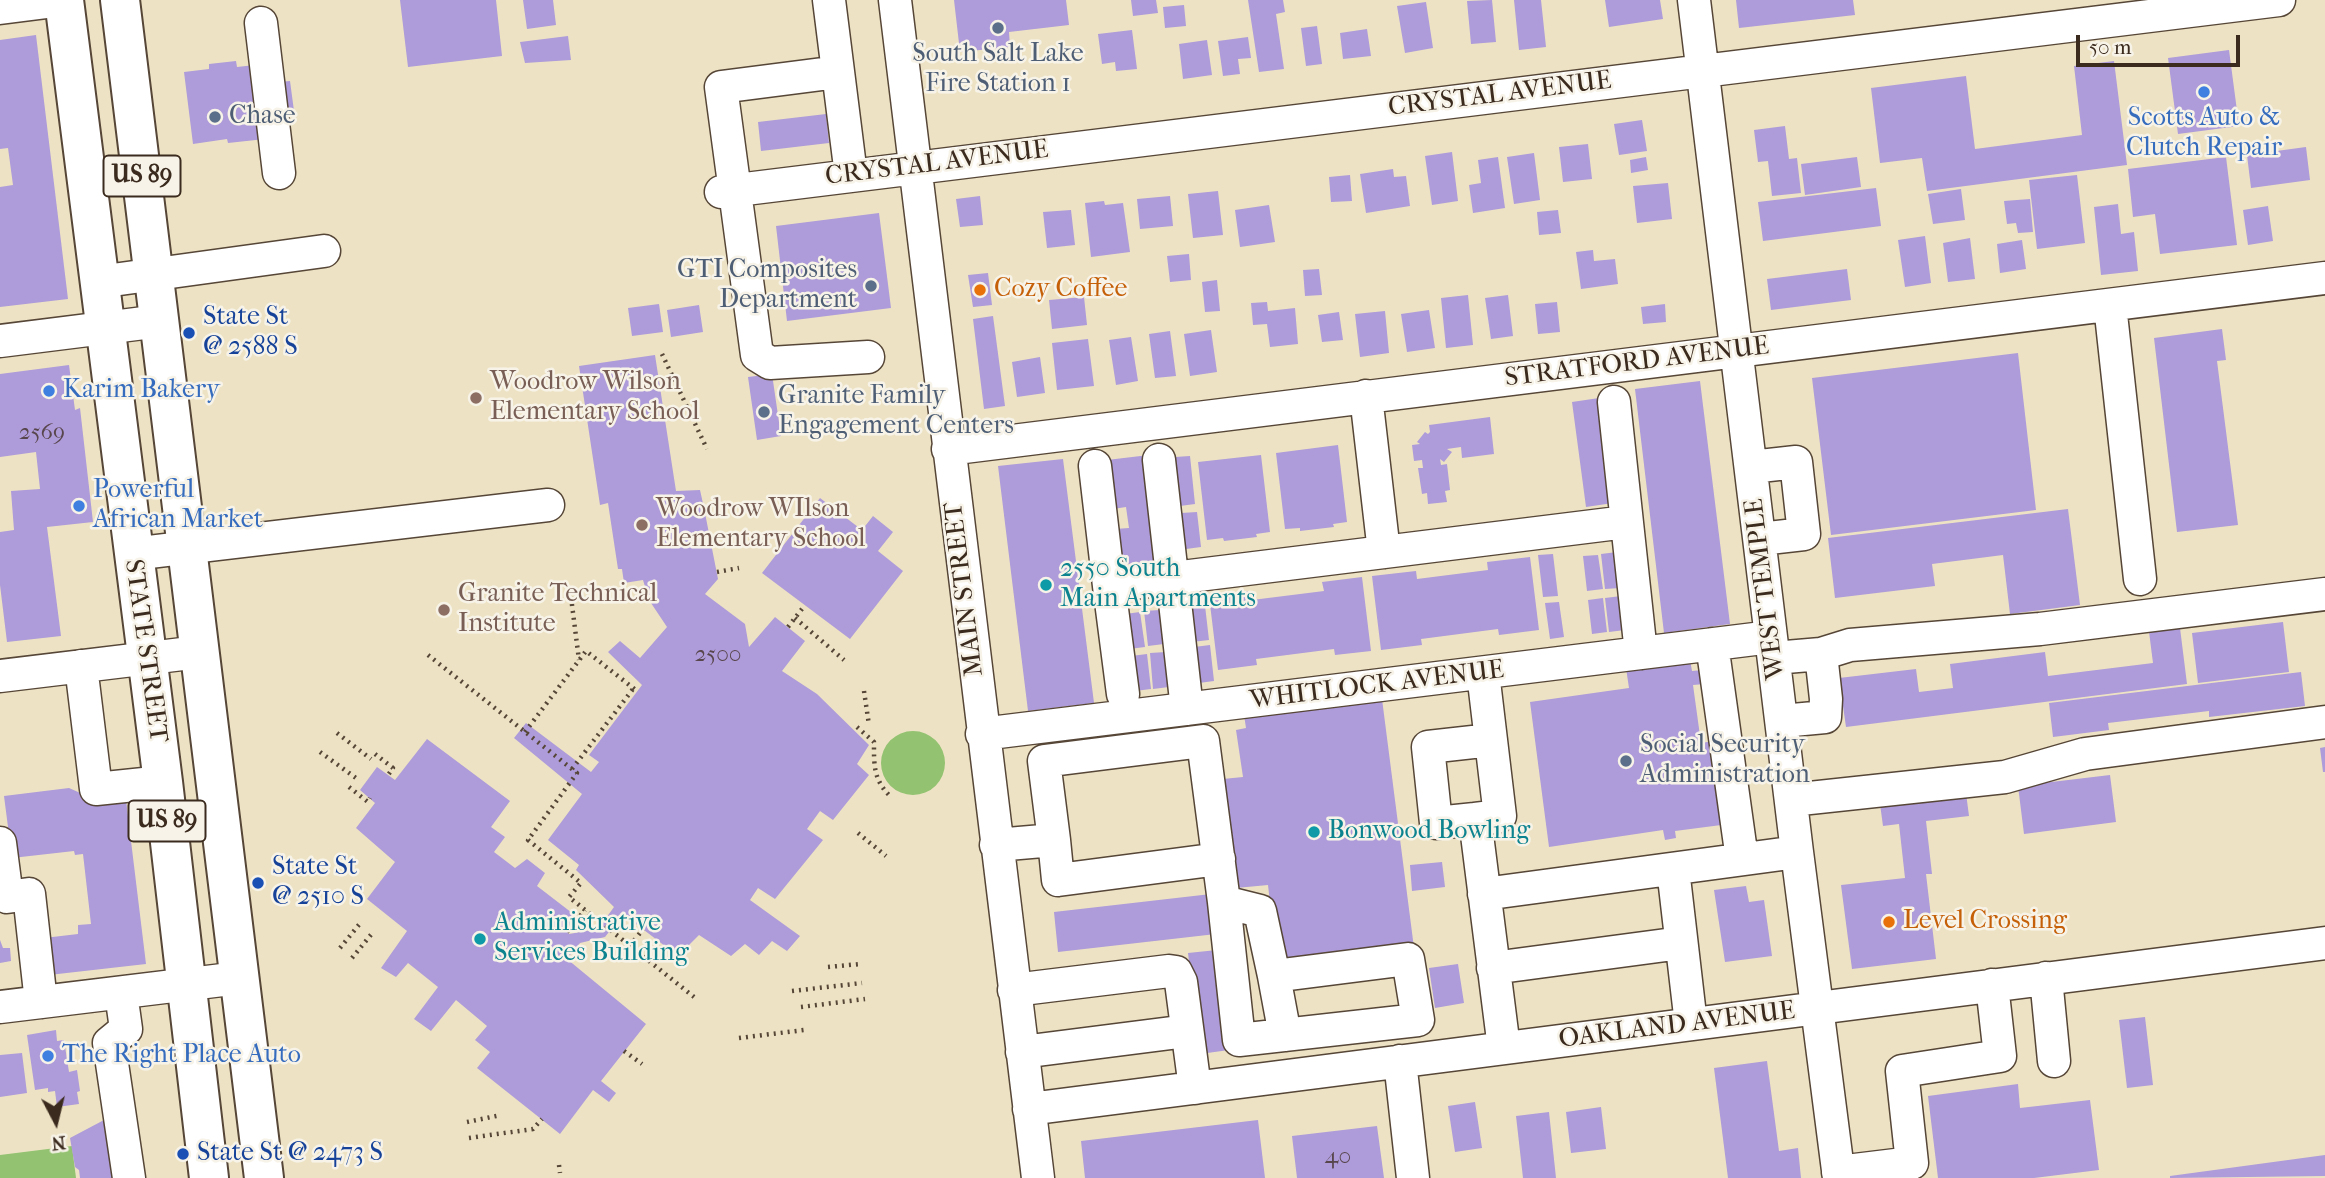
<!DOCTYPE html>
<style>
body{margin:0}
#map{position:relative;width:2325px;height:1178px;overflow:hidden;background:#ede3c4;font-family:"IM FELL French Canon",serif}
canvas{display:block}
.north{position:absolute;left:21px;top:1087px;width:70px;height:70px;-webkit-text-stroke:5px #f7f3e8;paint-order:stroke;rotate:173deg;font-size:19px;font-weight:700;line-height:28px;text-align:center;color:#3b2a1e}
.north::after{content:'';display:block;margin:auto;width:24px;height:32px;background:#3b2a1e;clip-path:polygon(50% 0,100% 100%,50% 72%,0 100%)}
.scale{position:absolute;left:2076px;top:35px;width:164px;height:32px;box-sizing:border-box;border:4px solid #3b2a1e;border-top:0;padding-left:9px;font-size:21px;line-height:24px;white-space:nowrap;color:#3b2a1e;-webkit-text-stroke:5px #f7f3e8;paint-order:stroke}
</style>
<div id="map">
<canvas width="2325" height="1178"></canvas>
<div class="north">N</div>
<div class="scale">50 m</div>
</div>
<script>
const g = document.querySelector('canvas').getContext('2d');
g.lineJoin = 'round';
function paint(path, color) { g.fillStyle = color; g.fill(path, 'evenodd'); }
function strokePath(path, color, width, dash) { g.strokeStyle = color; g.lineWidth = width; g.lineCap = dash ? 'butt' : 'round'; g.setLineDash(dash || []); g.stroke(path); }
function write(font, color, halo, rows, align = 'center') {
  g.font = font + ' "IM FELL French Canon",serif'; g.lineWidth = 5; g.setLineDash([]); g.textBaseline = 'middle'; g.strokeStyle = halo; g.fillStyle = color; for (const [text, x, y, turn = 0] of rows) {
    g.save(); g.translate(x, y); g.rotate((+turn || 0) * Math.PI / 180); g.textAlign = isNaN(turn) ? turn : align; if (halo) g.strokeText(text, 0, 0); g.fillText(text, 0, 0); g.restore();
  }
}
paint(new Path2D(`
 M881 763a32 32 0 1 1 64 0a32 32 0 1 1-64 0Z
 M72,1146L76,1178H0V1155Z`), '#93c271');
paint(new Path2D(`
 M400,0H496L502,56L408,67Z
 M523,0H553L556,25L527,29Z
 M954,0H1066L1069,25L1009,32L1010,47L960,52Z
 M1131,0H1156L1158,13L1133,16Z
 M1248,0H1283L1285,12L1276,14L1284,69L1259,72Z
 M1492,0L1496,42L1471,44L1467,1Z
 M1514,0H1541L1546,47L1519,50Z
 M1605,0H1660L1663,19L1609,27Z
 M1736,0H1853L1855,15L1739,28Z
 M1426,2L1433,48L1405,53L1397,6Z
 M1184,5L1186,26L1165,28L1163,7Z
 M1317,26L1322,64L1306,66L1301,28Z
 M1367,29L1371,56L1343,59L1340,33Z
 M1132,30L1137,69L1116,71L1115,62L1102,64L1098,34Z
 M36,35L68,299L0,307V187L13,185L8,148L0,149V40Z
 M568,36L571,60L525,63L520,42Z
 M1248,37L1251,58L1238,59L1240,74L1223,76L1218,41Z
 M1207,40L1212,75L1183,79L1179,44Z
 M2229,50L2239,126L2178,134L2168,58Z
 M236,61L237,67L255,65L257,84L290,81L294,111L262,115L265,139L228,143L227,139L193,144L184,72L209,69V64Z
 M2114,61L2127,165L1927,191L1922,158L1880,163L1871,88L1966,76L1975,149L2082,135L2074,66Z
 M826,114L829,143L761,151L758,122Z
 M1642,120L1647,151L1619,155L1614,124Z
 M1785,126L1789,159L1797,158L1801,193L1772,196L1768,161L1758,162L1754,130Z
 M1588,144L1592,179L1563,182L1559,147Z
 M2306,147L2310,180L2251,188L2247,155Z
 M1452,152L1458,201L1432,205L1425,156Z
 M1534,153L1540,200L1514,204L1507,157Z
 M1498,157L1505,208L1473,213L1469,185L1481,183L1478,160Z
 M1646,157L1648,170L1631,173L1630,160Z
 M1857,157L1861,187L1805,195L1801,164Z
 M2226,157L2237,245L2160,254L2155,214L2133,217L2128,169Z
 M1393,169L1394,177L1406,176L1410,206L1366,213L1360,174Z
 M1350,175L1352,201L1331,202L1329,177Z
 M2077,175L2085,243L2037,249L2029,180Z
 M1668,183L1672,219L1637,223L1633,186Z
 M1876,188L1881,226L1763,241L1758,202Z
 M1961,189L1965,220L1933,224L1928,194Z
 M1218,191L1223,235L1193,238L1188,194Z
 M980,196L983,225L960,227L956,199Z
 M1170,196L1173,226L1140,229L1137,199Z
 M2030,199L2033,232L2018,233L2016,223L2007,224L2004,201Z
 M1104,201L1105,205L1123,203L1130,252L1091,257L1085,203Z
 M2118,204L2121,234L2134,232L2138,271L2101,275L2094,207Z
 M1269,205L1275,242L1240,247L1235,210Z
 M2268,206L2273,241L2248,245L2243,210Z
 M1071,210L1075,245L1047,248L1043,212Z
 M1558,210L1561,233L1539,235L1537,212Z
 M879,213L891,308L787,321L776,226Z
 M1925,236L1931,283L1905,287L1898,240Z
 M1970,238L1975,279L1948,282L1943,243Z
 M2022,240L2026,269L2000,273L1997,244Z
 M1593,250L1594,261L1615,259L1618,284L1581,289L1576,252Z
 M1189,254L1191,280L1170,282L1167,256Z
 M1319,269L1322,295L1305,296L1303,270Z
 M1847,269L1851,300L1771,310L1767,279Z
 M988,273L992,305L973,307L968,275Z
 M1217,280L1220,311L1205,312L1202,282Z
 M1468,295L1473,345L1446,348L1441,298Z
 M1508,295L1513,336L1491,339L1485,298Z
 M1084,297L1087,325L1052,329L1049,300Z
 M1267,302L1268,311L1295,308L1298,344L1270,347L1267,324L1253,325L1251,303Z
 M1557,302L1560,332L1538,334L1535,304Z
 M659,304L663,332L632,336L628,308Z
 M1665,304L1666,322L1643,324L1641,307Z
 M699,305L703,332L671,337L667,310Z
 M1429,310L1435,348L1407,352L1401,314Z
 M1385,311L1389,353L1360,357L1355,314Z
 M1339,312L1343,340L1322,342L1318,315Z
 M993,316L1005,406L984,409L973,319Z
 M2222,329L2226,360L2217,361L2238,525L2177,532L2154,338Z
 M1211,330L1217,372L1190,376L1184,334Z
 M1170,331L1176,376L1155,378L1149,334Z
 M1131,337L1138,381L1116,385L1109,340Z
 M1088,339L1094,386L1057,390L1052,343Z
 M2018,353L2036,510L1831,535L1812,378Z
 M655,355L676,491L700,490L704,508L718,579L705,594L745,624L749,647L775,617L805,641L782,671L817,694L869,745L857,764L869,775L833,820L820,811L807,829L823,840L775,899L758,888L750,900L800,936L787,951L772,941L759,955L745,944L731,956L699,935L678,956L623,914L605,937L580,943L567,959L646,1024L601,1081L616,1093L609,1102L593,1090L560,1134L477,1068L490,1052L475,1040L487,1026L456,1000L431,1031L414,1019L438,987L408,963L396,977L381,968L407,931L367,899L395,862L356,828L375,803L360,790L377,767L395,780L427,739L510,801L491,827L505,837L494,852L515,868L527,859L545,873L537,886L576,916L566,930L569,934L598,929L614,907L576,870L579,865L548,840L582,794L514,738L526,723L591,772L599,762L589,755L642,685L608,652L620,641L640,658L667,627L649,600L643,580L624,583L622,569H618L608,503L600,505L579,366Z
 M1040,357L1045,393L1017,397L1012,362Z
 M69,365L75,410L80,408L93,522L47,527L61,636L7,642L0,585V532L14,530L11,491L40,489L36,452L0,457V374Z
 M772,374L781,436L757,440L748,377Z
 M1700,381L1730,624L1664,633L1635,389Z
 M1599,398L1613,503L1586,507L1572,402Z
 M1490,417L1494,454L1462,458L1461,447L1447,449L1452,452L1444,462L1440,459L1441,465L1447,464L1450,490L1445,491L1447,502L1428,504L1427,493L1422,494L1418,468H1423L1422,460L1414,461L1412,445L1420,444L1417,442L1425,432L1428,434L1430,432L1429,425Z
 M1338,445L1347,522L1333,524L1334,527L1300,531V528L1285,529L1276,453Z
 M1149,455L1163,560L1120,565L1115,529L1129,528L1126,507L1113,509L1107,460Z
 M1261,455L1270,532L1256,534L1257,537L1224,541L1223,538L1207,540L1198,462Z
 M1190,456L1195,504L1180,506L1175,457Z
 M1063,459L1094,703L1028,711L998,466Z
 M820,498L862,530L873,516L893,532L878,551L903,571L850,639L762,573Z
 M2068,509L2080,605L2010,614L2003,555L1932,564L1935,586L1835,598L1828,538Z
 M1197,512L1201,547L1186,549L1181,513Z
 M1617,552L1620,588L1605,589L1601,554Z
 M1553,554L1558,596L1543,597L1538,555Z
 M1598,555L1603,589L1587,591L1583,556Z
 M1530,557L1539,630L1499,635L1498,629L1421,639L1422,645L1381,650L1372,576L1416,571L1417,579L1488,570L1487,562Z
 M1362,577L1371,651L1335,655L1334,649L1256,659L1257,665L1218,670L1209,596L1251,591L1252,600L1324,591L1322,582Z
 M1621,596L1625,630L1609,632L1605,598Z
 M1204,597L1209,640L1192,642L1188,598Z
 M1603,598L1607,632L1592,634L1588,600Z
 M1559,602L1564,637L1550,639L1545,603Z
 M1160,610L1164,644L1148,646L1144,611Z
 M1140,612L1145,647L1129,649L1125,614Z
 M2179,620L2187,684L1846,727L1839,678L1916,669L1919,692L1953,688L1950,664L2045,652L2048,676L2153,663L2148,624Z
 M2283,622L2289,672L2198,683L2192,633Z
 M1210,645L1214,681L1199,683L1194,647Z
 M1166,652L1169,687L1153,689L1150,653Z
 M1147,654L1151,689L1135,691L1131,656Z
 M1690,660L1692,671L1703,670L1705,684L1693,685L1701,743L1720,740L1729,824L1675,831L1676,838L1665,840L1663,830L1549,847L1530,702L1629,688L1626,668Z
 M2301,672L2305,706L2209,717V711L2108,723L2109,730L2053,737L2049,703Z
 M1382,699L1414,948L1277,965L1268,885L1236,888L1223,779L1243,777L1236,730L1246,728L1244,715Z
 M2325,747V772H2323L2320,748Z
 M2110,775L2116,822L2024,834L2018,786Z
 M69,788L103,803L126,800L146,964L49,975L44,938L78,934V925L91,924L83,854L75,855L74,851L12,858L4,796Z
 M1966,793L1969,816L1926,821L1932,874H1926L1936,959L1852,969L1841,885L1905,878L1899,824L1883,826L1880,804Z
 M1442,862L1445,887L1412,891L1410,865Z
 M1746,886L1749,902L1764,900L1772,956L1725,962L1714,890Z
 M1211,894L1216,934L1058,952L1054,912Z
 M0,940L3,948H10L11,961L0,963Z
 M1217,950L1229,1050L1200,1054L1188,953Z
 M1458,964L1464,1003L1435,1008L1429,968Z
 M2145,1017L2153,1085L2127,1088L2119,1020Z
 M56,1030L57,1041L64,1040L69,1072L77,1070L80,1091L77,1092L79,1104L57,1107L55,1091L48,1092V1088L35,1090L27,1035Z
 M22,1053L27,1093L0,1097V1055Z
 M1767,1061L1779,1151L1798,1148L1801,1178H1728L1714,1068Z
 M2018,1084L2020,1108L2090,1100L2099,1170L2034,1178H1938L1928,1096Z
 M1475,1102L1482,1148L1455,1152L1448,1106Z
 M1601,1107L1606,1149L1571,1153L1566,1112Z
 M1549,1112L1556,1178H1523L1516,1116Z
 M104,1120L113,1178H80L79,1170L75,1167L70,1138Z
 M1258,1120L1265,1178H1085L1081,1141Z
 M1377,1126L1384,1178H1297L1292,1136Z
 M2325,1155V1176L2170,1178V1176Z`), '#ae9bd9');
const minor = new Path2D(`
 M829,0L851,175
 M895,0L1038,1178
 M1694,0L1797,852L1839,1178
 M0,8L63,0
 M261,23L279,173
 M838,72L721,87L757,355L770,363L868,357
 M721,192L2279,0
 M98,282L324,251
 M2110,305L2140,579
 M0,341L160,321
 M1366,396L1384,552L1626,522
 M1614,402L1641,653
 M948,449L2325,278
 M1159,460L1187,709
 M1095,466L1109,586
 M1751,467L1796,462L1804,534L1760,539
 M132,554L548,505
 M1712,644L1742,859
 M1774,658L1821,654L1850,645L2040,629L2325,594
 M81,666L96,789L163,782
 M1483,673L1500,816L1475,819L1504,1048
 M0,676L199,652
 M1123,694L1109,586L1384,552
 M1782,721L1825,717L1826,699L1821,654
 M982,734L1771,637
 M1791,800L2005,777L2085,754L2325,722
 M1475,819L1436,823L1428,747L1491,740
 M1054,840L1058,880L1219,859
 M0,843L7,897L29,894L41,1002
 M996,845L1054,840L1044,761L1203,741L1224,902L1260,911L1274,976L1408,959L1418,1020L1239,1040L1224,902
 M1673,869L1691,1024
 M1484,894L1797,852
 M1493,968L1681,943
 M1274,976L1285,1035
 M2046,978L2054,1061
 M1014,990L1169,971L1176,972L1181,982L1195,1088
 M121,993L126,1029L109,1043L129,1178
 M0,1007L239,978
 M1022,1052L1187,1031
 M1400,1061L1413,1178
 M1029,1109L2325,943
 M1838,1172L1912,1163L1902,1071L2000,1056L1992,985`);
const major = new Path2D(`
 M64,0L163,782L209,1178
 M120,0L264,1178`);
strokePath(minor, '#564637', 35);
strokePath(major, '#564637', 42);
strokePath(new Path2D(`
 M662,354L707,449
 M717,572L739,568
 M571,597L579,660
 M795,618L844,660
 M788,627L805,605
 M428,655L577,773L528,840L581,883L569,897L694,997
 M864,691L869,725
 M857,727L874,742C874,763 873,779 889,795
 M525,732L586,651L637,691
 M337,733L371,759
 M320,752L356,778
 M375,754L393,768L388,775
 M572,769L633,689
 M349,787L368,802L370,798
 M858,833L886,856
 M567,932L585,910
 M630,946L643,929
 M340,948L362,921
 M352,958L374,931
 M828,967L860,964
 M792,991L862,983
 M801,1007L865,999
 M739,1038L804,1030
 M624,1051L642,1064
 M467,1122L501,1115
 M469,1138L533,1129L542,1119
 M559,1165L560,1173`), '#564637', 4.5, [2, 5]);
strokePath(minor, '#fff', 32);
strokePath(major, '#fff', 38);
for (const [x, y, r, color] of [
 [998,28,7,"#5c6f8a"],
 [2204,92,7,"#3f7fe0"],
 [215,117,7,"#5c6f8a"],
 [871,286,7,"#5c6f8a"],
 [980,290,7,"#e8710a"],
 [189,333,7,"#1a4fb4"],
 [49,391,7,"#3f7fe0"],
 [476,398,7,"#8d6e63"],
 [764,412,7,"#5c6f8a"],
 [79,506,7,"#3f7fe0"],
 [642,525,7,"#8d6e63"],
 [1046,585,7,"#0f9aa8"],
 [444,610,7,"#8d6e63"],
 [1626,761,7,"#5c6f8a"],
 [1314,832,7,"#0f9aa8"],
 [258,883,7,"#1a4fb4"],
 [1889,922,7,"#e8710a"],
 [480,939,7,"#0f9aa8"],
 [48,1056,7,"#3f7fe0"],
 [183,1154,7,"#1a4fb4"]
]) { const dot = new Path2D(); dot.arc(x, y, r, 0, 2 * Math.PI); g.fillStyle = color; g.fill(dot); strokePath(dot, '#f7f3e8', 2.5); }
write('23px', '#58464d', null, [
 ["2569",42,433],
 ["2500",718,655],
 ["40",1338,1157]
]);
for (const [x, y, w] of [
 [142,176,77],
 [167,821,77]
]) { const box = new Path2D(); box.roundRect(x - w / 2, y - 20.5, w, 41, 5); g.fillStyle = '#f7f3e8'; g.fill(box); strokePath(box, '#3b2a1e', 2); }
write('bold 24px', '#3b2a1e', null, [
 ["US 89",142,176],
 ["US 89",167,821]
]);
write('26px', '#4e5e75', '#f7f3e8', [
 ["South Salt Lake",998,55,"center"],
 ["Fire Station 1",998,85,"center"],
 ["Chase",229,117],
 ["GTI Composites",857,271,"right"],
 ["Department",857,301,"right"],
 ["Granite Family",778,397],
 ["Engagement Centers",778,427],
 ["Social Security",1640,746],
 ["Administration",1640,776]
], 'left');
write('26px', '#3b2a1e', '#f7f3e8', [
 ["CRYSTAL AVENUE",1500,95,-7],
 ["CRYSTAL AVENUE",937,164,-7],
 ["STRATFORD AVENUE",1637,363,-7],
 ["MAIN STREET",965,589,-97],
 ["WEST TEMPLE",1766,589,-97],
 ["STATE STREET",145,651,82],
 ["WHITLOCK AVENUE",1377,686,-7],
 ["OAKLAND AVENUE",1677,1026,-7]
]);
write('26px', '#366cbe', '#f7f3e8', [
 ["Scotts Auto &",2204,119,"center"],
 ["Clutch Repair",2204,149,"center"],
 ["Karim Bakery",63,391],
 ["Powerful",93,491],
 ["African Market",93,521],
 ["The Right Place Auto",62,1056]
], 'left');
write('26px', '#c56008', '#f7f3e8', [
 ["Cozy Coffee",994,290],
 ["Level Crossing",1903,922]
], 'left');
write('26px', '#164399', '#f7f3e8', [
 ["State St",203,318],
 ["@ 2588 S",203,348],
 ["State St",272,868],
 ["@ 2510 S",272,898],
 ["State St @ 2473 S",197,1154]
], 'left');
write('26px', '#785e54', '#f7f3e8', [
 ["Woodrow Wilson",490,383],
 ["Elementary School",490,413],
 ["Woodrow WIlson",656,510],
 ["Elementary School",656,540],
 ["Granite Technical",458,595],
 ["Institute",458,625]
], 'left');
write('26px', '#0d838f', '#f7f3e8', [
 ["2550 South",1060,570],
 ["Main Apartments",1060,600],
 ["Bonwood Bowling",1328,832],
 ["Administrative",494,924],
 ["Services Building",494,954]
], 'left');
</script>
